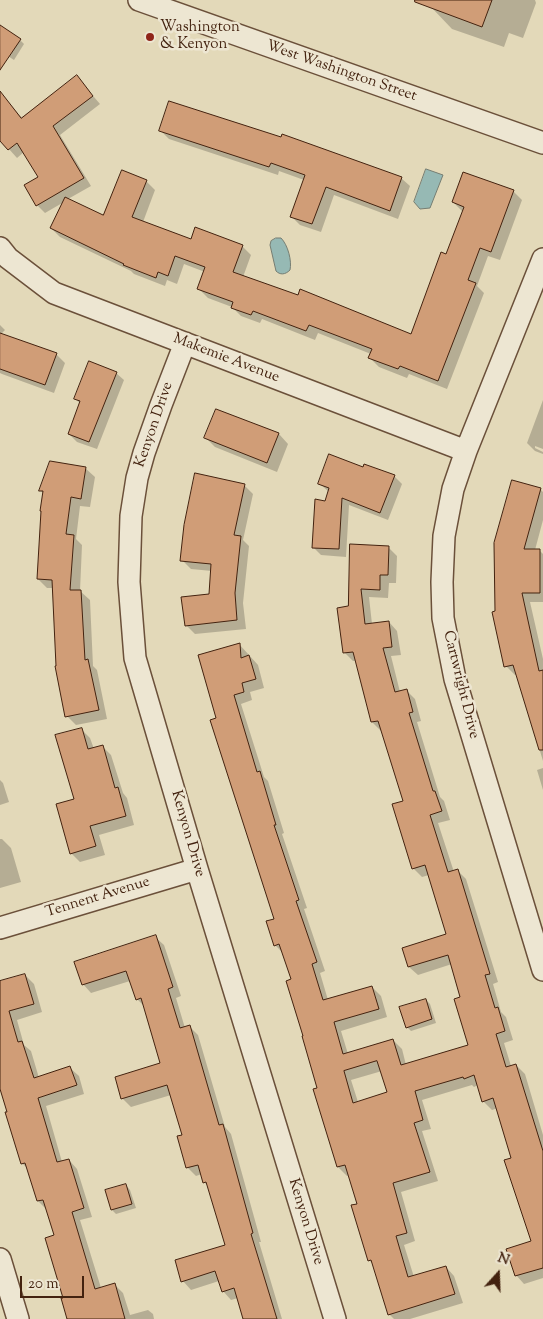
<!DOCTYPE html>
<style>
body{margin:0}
#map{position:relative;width:543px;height:1319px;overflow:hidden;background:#e3d9b9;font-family:"Sorts Mill Goudy",serif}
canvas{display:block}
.north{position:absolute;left:473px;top:1249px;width:50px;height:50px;-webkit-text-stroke:4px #ede6d2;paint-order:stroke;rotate:20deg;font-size:14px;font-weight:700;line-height:20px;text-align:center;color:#43220f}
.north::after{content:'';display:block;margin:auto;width:18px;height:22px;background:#43220f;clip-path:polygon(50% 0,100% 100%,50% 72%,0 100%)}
.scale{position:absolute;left:20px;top:1276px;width:64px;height:22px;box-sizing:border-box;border:2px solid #43220f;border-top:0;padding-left:6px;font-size:15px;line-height:18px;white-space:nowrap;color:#43220f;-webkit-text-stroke:4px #ede6d2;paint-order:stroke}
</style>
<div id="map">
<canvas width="543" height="1319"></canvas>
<div class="north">N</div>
<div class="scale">20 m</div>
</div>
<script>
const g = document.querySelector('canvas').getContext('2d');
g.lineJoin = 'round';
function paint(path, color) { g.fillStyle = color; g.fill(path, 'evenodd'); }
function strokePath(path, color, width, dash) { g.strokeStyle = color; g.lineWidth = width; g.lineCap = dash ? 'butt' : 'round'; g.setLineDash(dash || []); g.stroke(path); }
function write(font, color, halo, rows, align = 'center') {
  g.font = font + ' "Sorts Mill Goudy",serif'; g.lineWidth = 5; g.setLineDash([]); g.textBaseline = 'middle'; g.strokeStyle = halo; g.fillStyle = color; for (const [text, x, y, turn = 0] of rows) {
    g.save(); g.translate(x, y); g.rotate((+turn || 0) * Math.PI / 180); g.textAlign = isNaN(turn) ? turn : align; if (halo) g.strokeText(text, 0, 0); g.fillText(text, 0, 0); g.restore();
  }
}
const water = new Path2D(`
 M426,169L443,175L430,208L420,209L414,202Z
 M276,238H281C288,245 292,261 290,270C285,275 280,275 276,271L270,245L271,241Z`);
paint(water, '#96b9b4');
strokePath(water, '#757d72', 1);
paint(new Path2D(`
 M434,0H535L536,3L523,38L509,33L504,47L452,29L431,7Z
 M0,31L20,40L24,44L14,60L0,51Z
 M76,76L100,104L60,135L91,186L68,199L104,217L146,181L155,190L143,222L191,240L242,246L251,255L243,277L412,336L447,255L463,212L453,202L513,191L522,200L500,260L488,256L477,286L484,293L447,389L409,374L407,378L379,367L370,358L371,354L318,333L315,340L262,319L260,323L241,316L232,307L208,298L199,289L205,272L184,264L177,284L167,280L165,286L134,274L131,271L60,237L51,228L64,202L45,213L37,205L39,178L24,152L17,158L0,139V97L2,95L22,118Z
 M160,130L281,139L401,178L410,186L398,219L334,195L321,232L300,225L291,216L304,180L279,171L278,175L169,139Z
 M0,325L5,330L0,335Z
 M0,345L56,354L65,363L54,393L2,374L0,373Z
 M116,373L124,380L97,449L77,442L69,434L81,404L75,399Z
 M543,400V449L535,446V448L543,452V454L535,451L527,443Z
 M217,410L279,434L288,444L277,472L215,447L206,438Z
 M85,468L95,477L90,507L80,506L76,539L82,545L80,591L90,600L93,666L97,670L107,719L76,725L67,716L54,588H47L38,579L44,494L41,491Z
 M364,469L394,476L402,484L388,520L349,505L346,557L321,555L313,547L329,492L319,483Z
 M244,485L253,494L243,540L249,546L243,603L246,629L195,634L186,625L210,595L212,571L191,569L182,560Z
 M540,489L543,492V520L535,550H539L543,554V602H530L543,659V761L517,675H515L506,666L496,612Z
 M388,547L397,556L396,583H389L388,598L369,597L372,624L389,622L397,631L401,655L391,656L400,692L406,690L415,699L421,721L417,722L440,797L444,801L450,820L438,823L454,872L458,871L466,879L498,982L493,984L501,1012L506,1017L513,1040L504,1043L511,1066L516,1065L525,1074L543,1135V1278L524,1284L516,1275L532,1242L512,1159L498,1108L492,1110L483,1101L478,1085L474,1087L472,1085L422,1100L431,1129L422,1131L438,1181L401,1192L415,1241L404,1245L414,1277L446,1267L454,1276L463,1303L410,1319H394L389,1314L373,1264L369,1260L359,1204L350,1175L347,1176L338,1167L315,1090L318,1089L293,980L284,954L275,945V920L218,719L239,644L258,665L264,688L250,692L252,700L241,704L264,777L268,781L284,833L282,834L307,908L304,909L325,971L320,973L328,1000L372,987L381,996L387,1017L341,1031L348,1054L393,1040L402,1049L406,1065L469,1046L461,998L452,964L418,975L409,967L447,934L429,875L422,877L414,869L393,805L405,802L383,730L381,731L372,722L356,661H353L344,652L349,607ZM382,1071L388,1093L358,1102L351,1080Z
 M81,729L90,738L94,749L102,746L111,755L123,793L127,798L134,825L99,835L105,855L80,862L71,853Z
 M543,768V790L537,770Z
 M0,780L3,783L9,802L0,805Z
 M0,839H2L11,848L21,882L0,888Z
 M155,937L164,945L181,996L176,998L185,1028L189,1026L198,1035L225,1127L231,1134L261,1242H259L282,1319H245L238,1298L231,1300L223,1291L219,1281L191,1290L183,1281L226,1246L209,1187L204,1182L202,1174L196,1176L187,1167L183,1136L171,1095L131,1107L122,1098L162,1064L145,1007L137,999L130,981L91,993L83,984Z
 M25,975L34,984L42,1012L17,1020L24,1045L31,1051L39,1078L70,1068L79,1076L84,1094L46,1106L62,1162L69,1160L77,1169L92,1217L80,1220L101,1288L114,1284L123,1293L130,1315L148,1310L153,1314L154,1319H68L55,1236L46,1209L38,1201L28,1169L22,1163L0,1083V983Z
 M426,1000L430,1004L436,1023L411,1031L407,1027Z
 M126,1185L130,1190L136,1208L116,1214L112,1210Z`), '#0003');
const building = new Path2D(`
 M415,0H492L482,27L415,2Z
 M0,25L21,39L0,70Z
 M77,75L93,96L53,126L84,178L36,206L24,185L38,177L17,143L8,150L0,141V91L21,118Z
 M169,101L281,137L282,134L402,177L390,211L326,187L312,224L290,217L305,175L271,163L269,167L159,131Z
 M122,170L147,180L132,217L191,239L195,227L243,245L233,272L298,295L300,289L411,334L441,252L446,254L464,207L452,202L463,172L514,190L491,252L480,248L468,280L476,283L438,381L400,366L398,369L368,358L372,349L309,325L306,331L253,311L251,315L231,308L233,302L197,289L205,267L175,256L168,276L158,272L156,278L123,265L124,264L50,228L65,197L103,215Z
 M0,333L57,353L45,385L0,369Z
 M89,361L117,372L89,442L68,434L80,401L74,399Z
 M216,409L279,433L267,463L204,438Z
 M329,454L363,467L364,464L395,475L380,513L342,498L339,549L312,548L315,499L325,501L329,488L318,484Z
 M50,461L86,467L81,499L71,497L66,534L74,535L70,590H81L85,660L88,659L99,710L65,717L55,666H56L52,580L37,579L41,511H40L43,491H39Z
 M195,473L245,484L234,535L241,536L235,593L237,620L185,626L181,597L209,594L211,564L180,561L184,525Z
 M512,480L541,488L524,549H540V593H522L539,671L543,670V750H539L513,665L504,667L492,612L495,611L494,543Z
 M350,544L389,546L388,575H380V590L361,589L365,624L389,621L392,647L383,648L395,692L407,689L413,712L409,713L433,791H435L442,811L430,815L448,872L458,869L490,974L485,975L495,1008L498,1007L505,1031L496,1034L506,1067L516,1064L543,1151V1268L515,1276L506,1249L531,1241L504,1160L511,1158L493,1098L482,1102L474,1075L464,1079L463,1077L415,1091L423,1120L414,1123L430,1172L393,1183L407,1233L396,1236L408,1277L446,1266L455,1294L388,1315L371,1260L368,1261L351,1205L357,1204L345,1165L337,1167L313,1089L317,1088L302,1036H303L286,981L291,979L279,944L274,946L266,921L274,919L210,720L216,718L198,655L240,643L241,658L249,655L256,679L242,683L244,692L234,695L257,772L260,771L276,825H274L299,900L296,901L317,962L312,964L323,1000L372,986L379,1009L334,1022L343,1054L393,1039L401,1065L468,1045L454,999L460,997L448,955L408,967L402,948L446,934L425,865L412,869L392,804L403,801L378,721L371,722L353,652L343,653L337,608L348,606ZM377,1061L387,1092L353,1103L344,1071Z
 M82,728L88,749L103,745L115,788L118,787L126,816L90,826L96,846L70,854L56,804L74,799L55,735Z
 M156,935L173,987L168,989L180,1028L190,1025L219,1125L223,1124L253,1233L251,1234L277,1319H243L234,1288L222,1292L215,1271L181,1282L175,1260L225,1245L206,1182L203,1183L198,1165L186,1168L177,1136L182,1135L167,1085L121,1099L115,1077L160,1063L141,998L136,1000L126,971L82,985L74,962Z
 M25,974L34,1004L9,1011L18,1042L22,1041L34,1078L70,1066L77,1085L38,1098L57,1162L69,1159L84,1208L72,1212L95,1289L115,1283L125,1319H67L61,1298H63L45,1238L54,1235L43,1200L37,1201L25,1163L21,1164L5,1112H7L0,1089V981Z
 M426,999L432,1019L406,1028L399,1007Z
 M126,1184L132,1204L111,1210L105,1190Z`);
paint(building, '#d09d77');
strokePath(building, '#43220f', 1);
const minor = new Path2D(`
 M139,0L543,143
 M0,248L8,258L54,293L466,451
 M543,259L466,451L453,489L444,536L442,582L443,618L455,679L543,970
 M185,343L161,405L144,453L137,478L131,516L129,582L135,658L197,869L335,1319
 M0,928L197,869
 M0,1259L18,1319`);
strokePath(minor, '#6b503a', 24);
strokePath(minor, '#ede6d2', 21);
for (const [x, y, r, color] of [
 [150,37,5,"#8f2418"]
]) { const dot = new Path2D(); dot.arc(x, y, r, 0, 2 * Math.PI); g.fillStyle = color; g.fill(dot); strokePath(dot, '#ede6d2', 2); }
write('15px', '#43220f', '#ede6d2', [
 ["Washington",160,28],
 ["& Kenyon",160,45]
], 'left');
write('15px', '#43220f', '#ede6d2', [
 ["West Washington Street",341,72,19],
 ["Makemie Avenue",226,359,21],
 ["Kenyon Drive",155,425,-71],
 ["Cartwright Drive",460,685,76],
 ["Kenyon Drive",187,834,74],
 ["Tennent Avenue",98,898,-17],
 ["Kenyon Drive",305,1222,73]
]);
</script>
